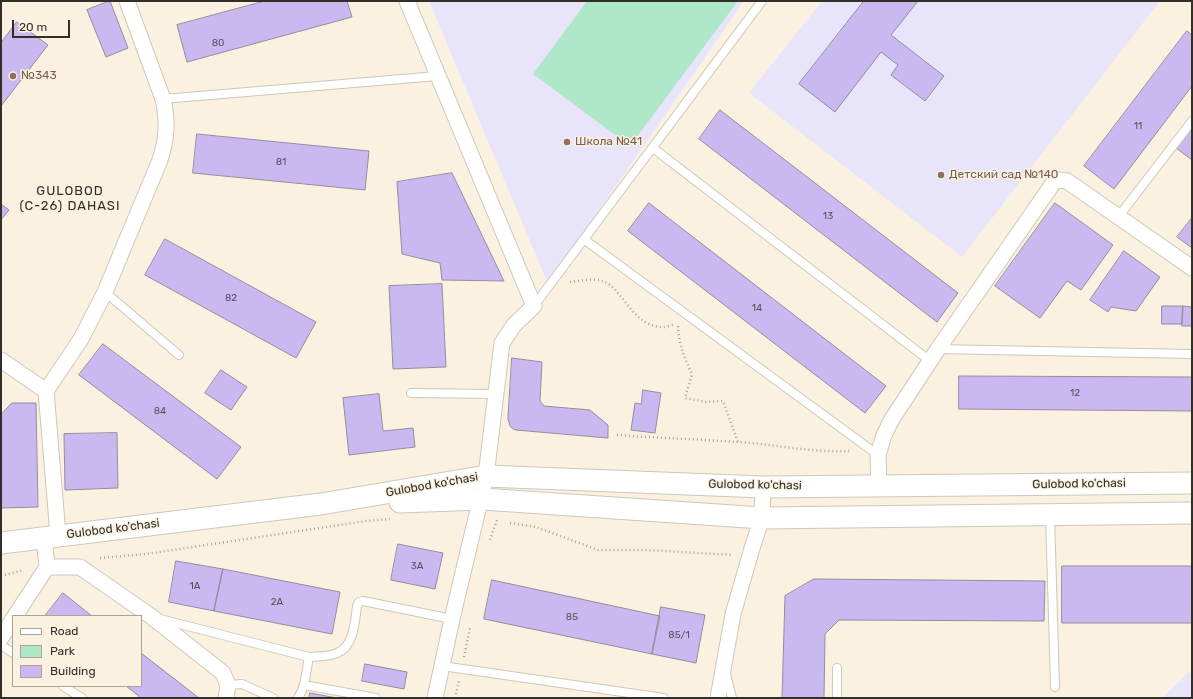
<!DOCTYPE html>
<meta charset="utf-8">
<style>
body{margin:0}
#map{position:relative;width:1193px;height:699px;overflow:hidden;background:#faf1e1;font-family:Rubik,sans-serif}
canvas{display:block}
.frame{position:absolute;inset:0;border:2px solid #322f29;pointer-events:none}
.legend{position:absolute;left:12px;top:615px;width:130px;height:72px;box-sizing:border-box;background:#faf1e1;border:1px solid #aaa397;margin:0;padding:5px 7px;list-style:none;font-size:12px;color:#322f29}
.legend li{display:flex;align-items:center;gap:8px;height:20px}
.legend b{width:20px;border:1px solid #aaa397}
.scale{position:absolute;left:12px;top:20px;width:58px;height:18px;box-sizing:border-box;border:2px solid #322f29;border-top:0;padding-left:5px;font-size:12px;line-height:14px;white-space:nowrap;color:#322f29;-webkit-text-stroke:3px #faf1e1;paint-order:stroke}
</style>
<div id="map">
<canvas width="1193" height="699"></canvas>
<div class="frame"></div>
<ul class="legend">
<li><b style="height:5px;background:#fff"></b>Road</li>
<li><b style="height:11px;background:#afe7c9"></b>Park</li>
<li><b style="height:11px;background:#cab8f1"></b>Building</li>
</ul>
<div class="scale">20 m</div>
</div>
<script>
const g = document.querySelector('canvas').getContext('2d');
g.lineJoin = 'round';
function paint(path, color) { g.fillStyle = color; g.fill(path, 'evenodd'); }
function strokePath(path, color, width, dash) { g.strokeStyle = color; g.lineWidth = width; g.lineCap = dash ? 'butt' : 'round'; g.setLineDash(dash || []); g.stroke(path); }
function write(font, color, halo, rows, align = 'center') {
  g.font = font + ' Rubik,sans-serif'; g.lineWidth = 3; g.setLineDash([]); g.textBaseline = 'middle'; g.strokeStyle = halo; g.fillStyle = color; for (const [text, x, y, turn = 0] of rows) {
    g.save(); g.translate(x, y); g.rotate((+turn || 0) * Math.PI / 180); g.textAlign = isNaN(turn) ? turn : align; if (halo) g.strokeText(text, 0, 0); g.fillText(text, 0, 0); g.restore();
  }
}
paint(new Path2D(`
 M429,1H744L548,284Z
 M822,1H1160L962,257L749,93Z
 M1192,669V698H1162Z`), '#e8e5fb');
paint(new Path2D(`
 M587,1H738L630,146L533,74Z`), '#afe7c9');
const building = new Path2D(`
 M110,1L128,48L106,57L87,10Z
 M265,1H347L352,17L187,62L177,25Z
 M864,1H918L891,35L944,76L925,101L891,75L898,65L881,52L835,112L799,84Z
 M17,22L48,45L1,106V43Z
 M1187,31L1192,35V86L1114,189L1084,166Z
 M720,110L958,293L937,322L699,139Z
 M1192,128V160L1176,148Z
 M197,134L369,151L365,190L193,173Z
 M452,173L504,281L442,280L440,263L402,254L397,182Z
 M649,203L886,386L865,413L628,231Z
 M1055,203L1113,245L1081,290L1067,281L1040,318L995,286Z
 M1,204L9,210L1,220Z
 M1192,218V248L1177,237Z
 M165,239L316,322L296,358L145,275Z
 M1124,251L1160,277L1136,311L1111,307L1108,312L1090,300Z
 M442,284L446,367L393,369L389,286Z
 M1162,306H1183L1182,324H1162Z
 M1183,306L1192,307V326H1182Z
 M103,344L241,447L217,479L79,375Z
 M512,358L542,362L540,401L544,406L590,410L608,425V438L516,430L513,429L510,426L508,419Z
 M221,370L247,387L231,410L205,393Z
 M959,376L1192,377V411L959,409Z
 M643,390L661,393L655,433L631,430L635,403L641,404Z
 M379,394L383,431L413,428L415,447L349,455L343,398Z
 M12,403H36L38,507L1,508V415Z
 M117,433L118,488L65,490L64,434Z
 M398,544L443,553L435,589L391,580Z
 M176,561L223,569L214,611L169,602Z
 M1062,566H1192V623H1062Z
 M223,569L340,592L332,634L214,611Z
 M814,579L1045,581L1044,621L839,620L825,634L824,698H782L785,596Z
 M492,580L660,616L652,654L484,619Z
 M63,593L92,616H45Z
 M661,607L705,615L696,663L652,654Z
 M141,653L199,698H141L126,686H141Z
 M365,664L407,672L404,689L362,681Z
 M310,693L337,698H309Z`);
paint(building, '#cab8f1');
strokePath(building, '#928e9d', 1);
const lane = new Path2D(`
 M163,99L438,76
 M653,148L930,361
 M1119,216L1192,121
 M585,240L878,455
 M105,292L179,355
 M534,306L762,1
 M938,349L1192,354
 M411,393L496,394
 M1050,515L1055,687
 M160,619L309,657
 M1,645L13,653
 M442,666L664,698
 M837,668V698
 M726,674L732,698
 M228,685L242,684L273,698
 M304,685L376,698
 M63,686L82,698
 M298,698C306,686 306,671 309,657C318,656 329,657 337,653C354,647 355,621 357,606L359,602L363,601L452,619`);
const street = new Path2D(`
 M407,1L534,306L514,325L502,343L486,476L452,619L435,698
 M1,360L46,391
 M879,486L878,455L884,435L892,419L938,349L1054,182L1059,180L1067,181L1192,268
 M58,535L46,391L81,339L105,292L160,160C167,138 168,122 163,99L127,1
 M47,567H80L152,617L223,673L228,685L226,698
 M15,616L47,567L44,537
 M1,638L13,619
 M718,698L733,614L753,545L762,518L763,487`);
const secondary = new Path2D(`
 M400,502L482,499L762,518L1192,513
 M1,543L321,504L486,476L763,487L1192,483`);
strokePath(lane, '#cfc7b8', 10);
strokePath(street, '#cfc7b8', 17);
strokePath(secondary, '#cfc7b8', 23);
strokePath(new Path2D(`
 M570,282C578,281 589,279 598,280C622,283 629,324 660,327C665,328 671,325 675,324
 M678,326C679,345 684,357 692,374L685,398L706,402L723,401L738,442
 M617,435C657,438 697,439 737,442C774,444 812,453 850,451
 M510,523L536,527L598,550H647L733,555
 M490,540L497,520
 M100,558L146,554L366,521L390,519
 M1,576L24,570
 M464,657L470,628
 M455,698L459,681`), '#a9a296', 2.5, [1, 3]);
strokePath(lane, '#fff', 8);
strokePath(street, '#fff', 15);
strokePath(secondary, '#fff', 21);
for (const [x, y, r, color] of [
 [13,76,4,"#8d6e63"],
 [567,142,4,"#8d6e63"],
 [941,175,4,"#8d6e63"]
]) { const dot = new Path2D(); dot.arc(x, y, r, 0, 2 * Math.PI); g.fillStyle = color; g.fill(dot); strokePath(dot, '#faf1e1', 1.5); }
write('10px', '#58515b', null, [
 ["80",218,43],
 ["11",1138,126],
 ["81",281,162],
 ["13",828,216],
 ["82",231,298],
 ["14",757,308],
 ["12",1075,393],
 ["84",160,411],
 ["3A",417,566],
 ["1A",195,586],
 ["2A",277,602],
 ["85",572,617],
 ["85/1",679,635]
]);
write('12px', '#785e54', '#faf1e1', [
 ["№343",21,76],
 ["Школа №41",575,142],
 ["Детский сад №140",949,175]
], 'left');
write('12px', '#322f29', '#faf1e1', [
 ["Gulobod ko'chasi",1079,484,-1],
 ["Gulobod ko'chasi",432,485,-10],
 ["Gulobod ko'chasi",755,485,1],
 ["Gulobod ko'chasi",113,529,-7]
]);
g.letterSpacing = '1px';
write('13px', '#322f29', '#faf1e1', [
 ["GULOBOD",70,191],
 ["(C-26) DAHASI",70,206]
]);
g.letterSpacing = '0px';
</script>
